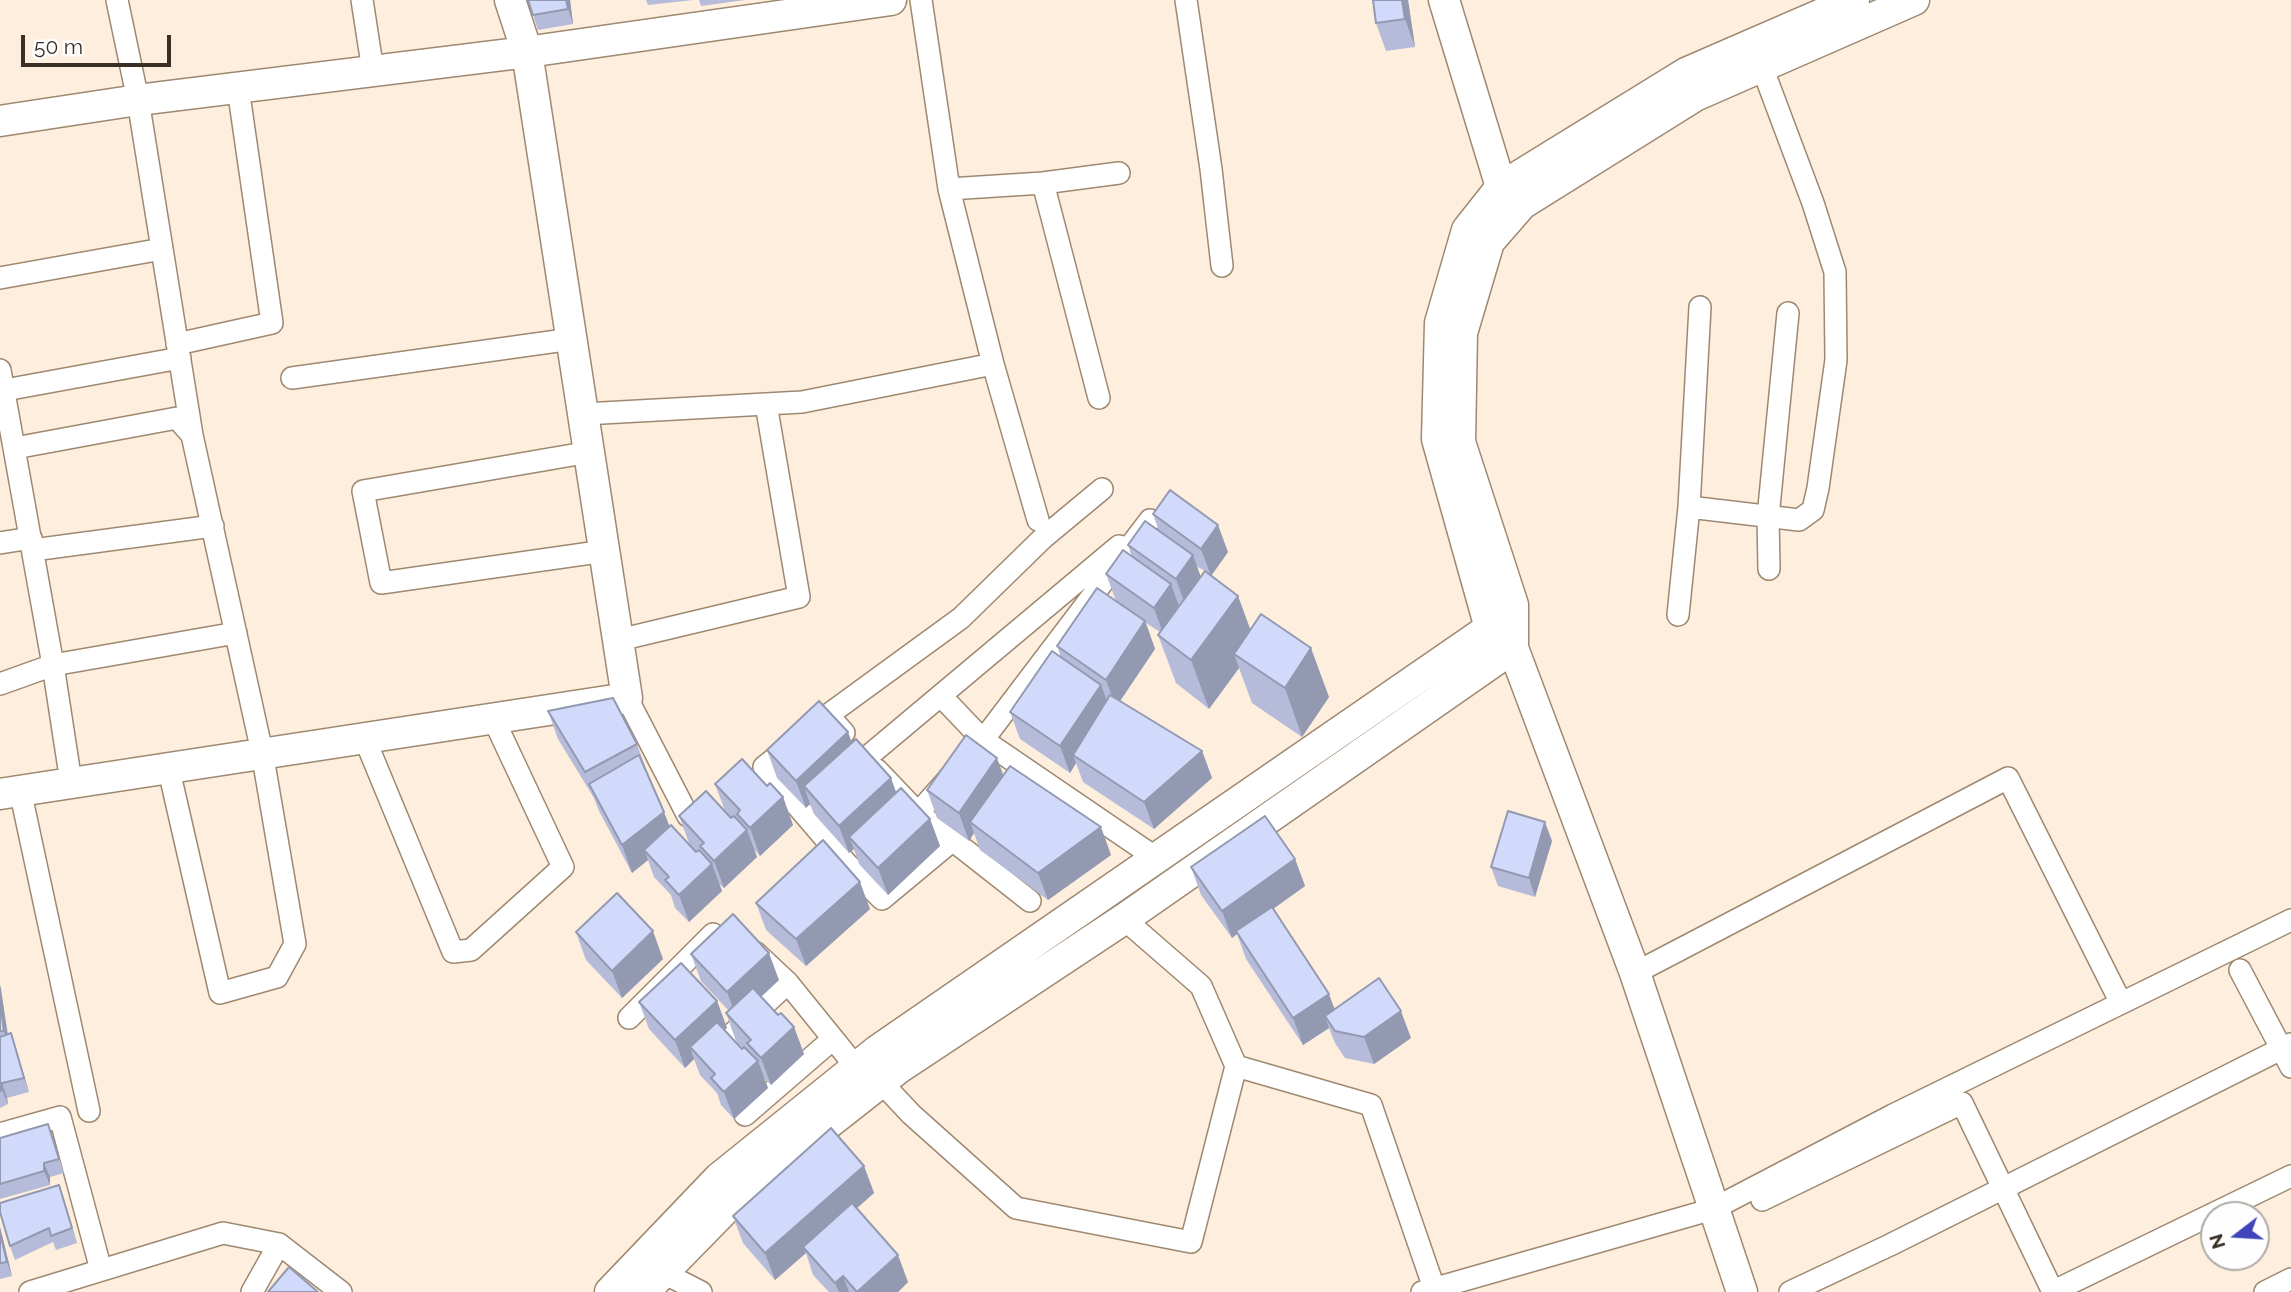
<!DOCTYPE html>
<style>
body{margin:0}
#map{position:relative;width:2291px;height:1292px;overflow:hidden;background:#fdeede;font-family:Raleway,sans-serif}
canvas{display:block}
.north{position:absolute;left:2200px;top:1201px;width:70px;height:70px;box-sizing:border-box;background:#fefefe;border:2px solid #afaba7;border-radius:50%;rotate:253deg;font-size:19px;font-weight:700;line-height:28px;text-align:center;color:#392f25}
.north::after{content:'';display:block;margin:auto;width:24px;height:32px;background:#4046ba;clip-path:polygon(50% 0,100% 100%,50% 72%,0 100%)}
.scale{position:absolute;left:21px;top:35px;width:150px;height:32px;box-sizing:border-box;border:4px solid #392f25;border-top:0;padding-left:9px;font-size:21px;line-height:24px;white-space:nowrap;color:#392f25;-webkit-text-stroke:5px #fefefe;paint-order:stroke}
</style>
<div id="map">
<canvas width="2291" height="1292"></canvas>
<div class="north">N</div>
<div class="scale">50 m</div>
</div>
<script>
const g = document.querySelector('canvas').getContext('2d');
g.lineJoin = 'round';
function strokePath(path, color, width, dash) { g.strokeStyle = color; g.lineWidth = width; g.lineCap = dash ? 'butt' : 'round'; g.setLineDash(dash || []); g.stroke(path); }
function paint(path, color) { g.fillStyle = color; g.fill(path, 'evenodd'); }
const street = new Path2D(`
 M117,0L138,100L192,435L262,752L295,944L277,977L220,993L168,766
 M362,0L373,71
 M1186,0L1211,169L1222,266
 M1043,183L1099,398
 M949,189L1043,183L1119,173
 M0,278L162,249
 M1700,307L1689,507L1799,520L1813,510L1818,488L1836,360L1835,272L1813,203L1762,67
 M177,344L272,323L238,88
 M993,364L1038,520
 M0,370L53,665L71,782
 M292,378L572,339
 M0,394L5,390L180,358
 M584,414L802,402L993,364L949,189L921,0
 M15,448L177,418L192,435
 M590,452L363,491L381,583L605,551
 M1150,520L983,740L1156,858
 M0,543L31,538
 M33,550L213,526
 M1769,569L1768,517L1788,313
 M1678,615L1689,507
 M619,640L799,597L766,404
 M0,684L53,665L236,633
 M627,698L688,816
 M844,733L828,715L961,618L1043,538L1102,489
 M364,737L453,952L471,950L563,867L493,718
 M793,744L764,767L847,864L882,899L953,840
 M866,758L1119,546
 M877,770L918,813L983,740L941,696
 M20,790L89,1111
 M918,813L1030,901
 M1124,919L1201,986L1236,1066L1371,1105L1434,1288
 M756,953L788,983L856,1067
 M2240,970L2291,1067
 M1635,973L2008,778L2121,1003
 M629,1018L713,934
 M708,1056L788,983
 M881,1082L911,1114L1016,1208L1191,1242L1236,1066
 M745,1115L833,1039
 M0,1134L60,1117L101,1270
 M1762,1200L1962,1103L2053,1292
 M652,1267L701,1292
 M30,1292L223,1233L279,1244L341,1292
 M252,1292L279,1244
 M1422,1292L1713,1209L1893,1115L2291,920
 M1790,1292L1890,1245L2291,1044
 M2052,1292L2291,1176
 M2265,1292L2291,1279`);
const secondary = new Path2D(`
 M1444,0L1501,187L1510,202
 M0,121L138,100L527,52L891,0
 M0,794L627,698L527,52L510,0
 M610,1292L719,1178L878,1050L1490,628
 M644,1292L745,1189L899,1068L1124,919L1513,648V605L1460,442L1462,333L1489,242L1522,204L1695,96L1914,0
 M1742,1292L1635,973L1513,648L1490,628L1437,439L1440,323L1467,230L1501,187L1686,73L1854,0`);
strokePath(street, '#9f8870', 24);
strokePath(secondary, '#9f8870', 33);
strokePath(street, '#fff', 21);
strokePath(secondary, '#fff', 30);
paint(new Path2D(`
 M570,0L573,24L538,30L533,15Z
 M646,0H693L648,5Z
 M699,0H745L701,6Z
 M1373,0H1408L1415,47L1386,51L1376,23Z
 M1153,514L1228,552L1211,576L1238,596L1250,630L1329,697L1302,737L1252,703L1239,668L1209,709L1176,683L1158,635L1160,632L1146,623L1155,649L1120,701L1202,751L1212,778L1154,829L1083,782L1076,763L1070,773L1020,739L1010,712L1061,657L1057,646L1116,601L1106,574L1132,557L1128,545L1159,531ZM1196,566L1205,571L1201,577Z
 M548,711L637,744L647,772L670,827L696,852L689,843L679,816L725,811L715,784L767,786L783,797L793,825L760,856L754,849L757,857L724,888L719,884L722,891L689,922L675,908L671,895L654,877L648,860L632,873L599,811L594,798L558,739Z
 M852,743L896,792L930,819L940,846L888,895L859,864L854,849L849,853L814,814L810,804L806,808L777,778L767,750Z
 M1004,775L1111,855L1048,900L980,850L974,833L969,841L937,818L927,790Z
 M1552,841L1535,897L1498,886L1491,867Z
 M1295,859L1305,886L1273,909L1335,1009L1411,1038L1374,1064L1345,1058L1335,1043L1329,1028L1303,1045L1246,959L1237,934L1232,938L1201,895L1191,867Z
 M756,903L870,909L806,966L766,930Z
 M576,932L663,959L622,998L586,960Z
 M691,954L779,980L761,997L778,1015L794,1027L804,1054L771,1085L764,1078L768,1088L734,1119L721,1105L717,1093L700,1075L694,1059L685,1068L649,1029L639,1002L717,1001L727,1028L724,1030L742,1049L743,1048L736,1041L726,1013L729,1011L701,981Z
 M0,985L8,1034L11,1033L29,1092L7,1098L8,1104L0,1108Z
 M48,1124L64,1173L50,1177V1185L0,1199V1138Z
 M864,1166L874,1193L857,1208L908,1282L898,1292H829L813,1275L806,1253L775,1280L743,1243L733,1216Z
 M59,1185L77,1243L56,1250L53,1242L15,1260L10,1246Z
 M0,1227L12,1276L0,1279Z`), '#b5bbd8');
paint(new Path2D(`
 M566,0H570L573,24L568,9Z
 M1402,0H1408L1415,47L1405,19Z
 M1218,525L1228,552L1211,576L1201,549Z
 M1193,555L1203,583L1186,607L1176,579Z
 M1171,584L1181,612L1164,636L1154,608Z
 M1238,596L1256,645L1234,654L1239,668L1209,709L1191,660Z
 M1145,621L1155,649L1116,707L1106,680Z
 M1311,648L1329,697L1302,737L1285,688Z
 M1101,685L1111,712L1073,755L1076,763L1070,773L1060,746Z
 M848,732L858,759L804,786L810,804L806,808L796,781Z
 M1202,751L1212,778L1154,829L1144,802Z
 M997,758L1007,785L970,822L974,833L969,841L959,813Z
 M891,778L901,806L849,837L854,849L849,853L839,826Z
 M783,797L793,825L760,856L750,828Z
 M664,812L674,839L644,850L648,860L632,873L622,845Z
 M930,819L940,846L888,895L878,868Z
 M1545,822L1552,841L1535,897L1529,878Z
 M1101,827L1111,855L1048,900L1038,873Z
 M747,830L757,857L724,888L714,861Z
 M1295,859L1305,886L1238,934L1236,931L1237,934L1232,938L1222,911Z
 M712,864L722,891L689,922L679,895Z
 M860,882L870,909L806,966L796,939Z
 M653,931L663,959L622,998L612,971Z
 M769,953L779,980L737,1019L727,992Z
 M0,985L1,989L9,1045L4,1031L0,1003Z
 M1329,994L1339,1021L1325,1016L1329,1028L1303,1045L1293,1018Z
 M717,1001L727,1028L698,1056L690,1047L694,1059L685,1068L675,1040Z
 M1401,1011L1411,1038L1374,1064L1364,1037Z
 M794,1027L804,1054L771,1085L761,1058Z
 M11,1033L16,1048L29,1092L24,1078Z
 M758,1061L768,1088L734,1119L724,1092Z
 M2,1083L7,1098L8,1104L2,1090Z
 M44,1163L50,1177V1185L44,1171Z
 M864,1166L874,1193L807,1252L803,1247L806,1253L775,1280L765,1253Z
 M59,1185L64,1199L77,1243L72,1228Z
 M0,1227L12,1276L7,1262L0,1233Z
 M898,1255L908,1282L898,1292H857Z
 M843,1276L849,1292H839L835,1283Z`), '#9399b0');
const building = new Path2D(`
 M528,0H566L568,9L533,15Z
 M1373,0H1402L1405,19L1376,23Z
 M1170,490L1218,525L1201,549L1153,514Z
 M1145,521L1193,555L1176,579L1128,545Z
 M1123,550L1171,584L1154,608L1106,574Z
 M1205,571L1238,596L1191,660L1158,635Z
 M1097,588L1145,621L1106,680L1057,646Z
 M1261,614L1311,648L1285,688L1234,654Z
 M1052,651L1101,685L1060,746L1010,712Z
 M1110,695L1202,751L1144,802L1073,755Z
 M613,698L637,744L585,772L548,711Z
 M819,701L848,732L796,781L767,750Z
 M966,735L997,758L959,813L927,790Z
 M856,739L891,778L839,826L804,786Z
 M639,755L664,812L622,845L589,784Z
 M742,759L767,786L770,783L783,797L750,828L737,814L740,810L715,784Z
 M1010,766L1101,827L1038,873L970,822Z
 M901,788L930,819L878,868L849,837Z
 M706,791L731,818L734,816L747,830L714,861L700,846L704,843L679,816Z
 M1508,811L1545,822L1529,878L1491,867Z
 M1265,816L1295,859L1222,911L1191,867Z
 M671,825L696,852L699,850L712,864L679,895L665,880L669,877L644,850Z
 M823,840L860,882L796,939L756,903Z
 M617,893L653,931L612,971L576,932Z
 M1272,907L1329,994L1293,1018L1236,931Z
 M733,914L769,953L727,992L691,954Z
 M681,963L717,1001L675,1040L639,1002Z
 M1379,978L1401,1011L1364,1037L1335,1031L1325,1016Z
 M753,988L778,1015L781,1013L794,1027L761,1058L747,1043L751,1040L726,1013Z
 M0,1003L4,1031H0Z
 M717,1022L742,1049L744,1047L758,1061L724,1092L711,1078L715,1074L690,1047Z
 M11,1033L24,1078L2,1083V1090L0,1091V1037Z
 M48,1124L59,1159L44,1163V1171L0,1184V1138Z
 M831,1128L864,1166L765,1253L733,1216Z
 M59,1185L72,1228L51,1236L49,1228L10,1246L0,1212V1203Z
 M852,1203L898,1255L857,1292L843,1276L835,1283L803,1247Z
 M0,1233L7,1262L0,1263Z
 M289,1267L318,1292H268Z`);
paint(building, '#d2dafb');
strokePath(building, '#9399b0', 2);
</script>
